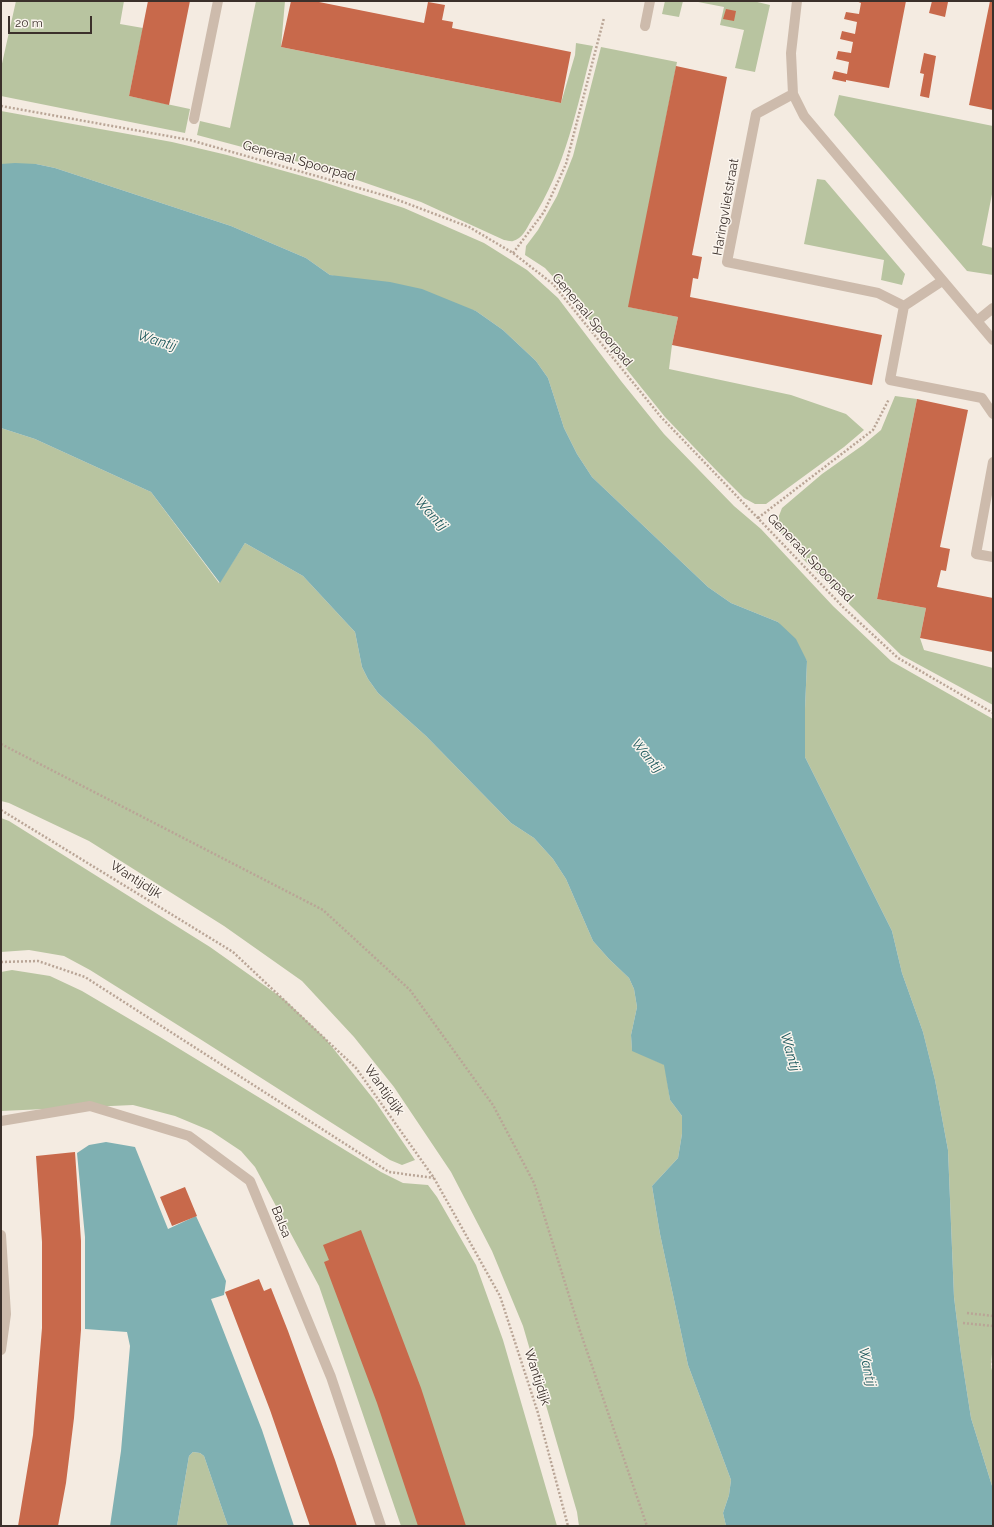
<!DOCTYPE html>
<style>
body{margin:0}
#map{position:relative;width:994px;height:1527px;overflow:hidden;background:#f4ebe1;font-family:Raleway,sans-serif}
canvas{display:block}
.frame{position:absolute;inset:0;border:2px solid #3b302b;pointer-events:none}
.scale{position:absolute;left:8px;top:16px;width:84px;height:18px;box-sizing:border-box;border:2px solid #3b302b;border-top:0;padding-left:5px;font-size:12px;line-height:14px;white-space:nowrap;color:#3b302b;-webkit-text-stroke:3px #fbf5ee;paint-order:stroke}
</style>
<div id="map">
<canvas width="994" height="1527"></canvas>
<div class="frame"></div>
<div class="scale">20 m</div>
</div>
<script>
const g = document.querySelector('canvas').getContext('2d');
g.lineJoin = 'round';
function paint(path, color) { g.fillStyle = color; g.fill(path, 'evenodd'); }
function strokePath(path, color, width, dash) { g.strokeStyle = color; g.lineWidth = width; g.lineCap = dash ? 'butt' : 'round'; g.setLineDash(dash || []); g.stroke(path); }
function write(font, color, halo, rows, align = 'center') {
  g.font = font + ' Raleway,sans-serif'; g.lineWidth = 3; g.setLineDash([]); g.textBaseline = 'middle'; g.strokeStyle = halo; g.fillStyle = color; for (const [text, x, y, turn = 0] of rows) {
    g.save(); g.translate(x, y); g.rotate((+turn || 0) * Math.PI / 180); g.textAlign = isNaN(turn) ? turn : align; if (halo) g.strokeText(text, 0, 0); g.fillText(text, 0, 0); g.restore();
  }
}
paint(new Path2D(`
 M16,1H124L120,24L143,28L129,96L190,109L185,133L1,96V68Z
 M256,1H285L281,47L561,103L575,55L576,43L593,46C577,106 566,168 531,221C527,228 522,239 513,241C511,242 507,240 504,240L421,202L325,169L197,135L200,121L230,128Z
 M665,1H683L679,17L662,14Z
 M693,1H753L770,5L755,72L735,68L744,30L720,25L724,7Z
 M601,47L677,62L629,307L678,317L672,345L669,369L791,395L846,414L864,430L844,447L766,504H755L744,498L717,471L665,417L620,361L575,301L545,268L525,255L526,246L538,230L557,196L573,156Z
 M839,95L993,126V189L982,245L993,248V275L967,271L834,115Z
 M1,111L172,142L227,155L320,181L404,208L484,243L527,270L558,298L621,381L664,434L734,506L761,529L833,606L891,661L993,719V1342L991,1366L993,1375V1489L971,1418L961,1354L954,1297L948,1150L935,1080L923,1032L902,973L892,931L805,757V709L807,661L778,622L731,603L708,587L592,477L577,454L564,428L548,378L536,361L503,330L476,311L330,275L306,258L231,226L55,168L36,164H1Z
 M817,179L825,180L905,274L902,285L881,280L884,260L804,244Z
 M895,396L917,399L877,599L926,608L920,638L924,650L993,668V705L901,655L804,560L781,534L777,521L782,508L822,474L863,445L881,430Z
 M1,428L35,439L151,492L219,583L245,543L303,576L355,632L362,667L368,679L378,693L426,736L511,823L534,838L553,859L566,879L593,941L609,959L629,978L634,989L637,1007L631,1035L632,1050L665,1065L670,1100L682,1116V1134L678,1158L652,1186L660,1234L688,1365L731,1480L729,1495L723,1513L726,1526H579L577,1512L523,1326L492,1251L451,1172L394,1087L354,1037L302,981L224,926L89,841L9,803L1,801Z
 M1,818L9,821L210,947L285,1000L325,1038L375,1101L415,1160L402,1165L390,1160L200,1039L90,970L64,956L29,950L1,952Z
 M12,970L50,976L82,991L160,1037L381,1172L403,1183L428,1185L437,1197L476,1265L503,1340L557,1526H401L319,1286L255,1167L241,1151L211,1131L175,1116L133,1105L1,1111V972Z
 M193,1452L200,1453L204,1456L228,1526H177L189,1456Z`), '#b8c4a0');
paint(new Path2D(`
 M15,163L36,164L55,168L231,226L306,258L330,275L390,282L422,289L476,311L503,330L536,361L548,378L564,428L577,454L592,477L708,587L731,603L778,622L796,639L807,661L805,709V757L892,931L902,973L923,1032L935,1080L948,1150L954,1297L961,1354L971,1418L993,1489V1526H726L723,1513L729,1495L731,1480L688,1365L660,1234L652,1186L678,1158L682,1134V1116L670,1100L664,1065L632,1051L631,1035L637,1007L634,989L629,978L609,959L593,941L566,879L553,859L534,838L511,823L426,736L378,693L368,679L362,667L355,632L303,576L245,543L220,583L151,492L35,439L1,428V164Z
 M106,1142L135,1147L168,1229L196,1216L226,1281L224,1295L211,1299L262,1430L294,1526H228L204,1456L200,1453L193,1452L189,1456L177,1526H110L121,1451L130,1346L127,1332L85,1329V1237L77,1153L89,1145Z`), '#7fb0b2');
paint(new Path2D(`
 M148,1H190L169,105L129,96Z
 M291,1H314L424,23L428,2L445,5L442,20L453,22L452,28L571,52L561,103L281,47Z
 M856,1H906L889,88L846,80V82L832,79L834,71L847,74L849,62L836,59L838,51L851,53L853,42L840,39L842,31L855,34L857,22L844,19L846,12L859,14L861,3Z
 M932,1L948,2L945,17L929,13Z
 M990,1H993V110L969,105Z
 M726,9L736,11L734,21L723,19Z
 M924,53L936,56L929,98L920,96L924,74L920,73Z
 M676,66L727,77L692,255L702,257L698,279L693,278L690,297L882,335L872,385L672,345L678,317L628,307Z
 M917,399L968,410L940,547L950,549L946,571L941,570L937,587L993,598V652L920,638L926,608L877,599Z
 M75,1152L81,1241V1330L74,1418L66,1483L58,1526H18L33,1435L42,1328V1242L36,1156Z
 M185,1187L197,1216L172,1226L160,1197Z
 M361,1230L421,1388L466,1526H418L377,1403L324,1262L329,1260L323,1245Z
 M259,1279L264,1291L271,1288L288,1331L335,1460L357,1526H310L270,1410L225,1292Z`), '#c8694b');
strokePath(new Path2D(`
 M1,106L190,140L390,197L469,227L513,253L553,284L661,417L844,608L898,658L993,713
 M513,253L544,212L566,164L604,18
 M758,518L873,430L889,399
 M1,744L323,910L410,990L493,1105L534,1183L580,1331L647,1526
 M1,810L233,952L356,1068L434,1178L500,1296L538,1413L568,1526
 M1,962L38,961L85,977L389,1172L434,1178
 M967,1313L993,1316
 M963,1323L993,1326
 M993,1361V1367`), '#b9a596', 2.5, [2, 2]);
strokePath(new Path2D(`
 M797,1L791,53L793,94L804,116L993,340
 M645,26L650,1
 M793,94L756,114L727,262L878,293L904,306L942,281
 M194,119L218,1
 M904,306L890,380L982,398L993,414
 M977,321L993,308
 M993,462L976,554L993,557
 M1,1121L90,1106L189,1136L250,1181L331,1377L381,1526
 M1,1235L6,1314L1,1350`), '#cdbbac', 10);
write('13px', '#3b302b', '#fbf5ee', [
 ["Generaal Spoorpad",299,161,16],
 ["Haringvlietstraat",726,207,-80],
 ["Generaal Spoorpad",592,320,50],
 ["Generaal Spoorpad",810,558,46],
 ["Wantijdijk",136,880,32],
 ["Wantijdijk",384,1090,54],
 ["Balsa",281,1222,68],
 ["Wantijdijk",537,1377,72]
]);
write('italic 14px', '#1f5a5e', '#fbf5ee', [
 ["Wantij",157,341,17],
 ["Wantij",431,514,47],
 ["Wantij",647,756,50],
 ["Wantij",790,1052,74],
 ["Wantij",867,1367,78]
]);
</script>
